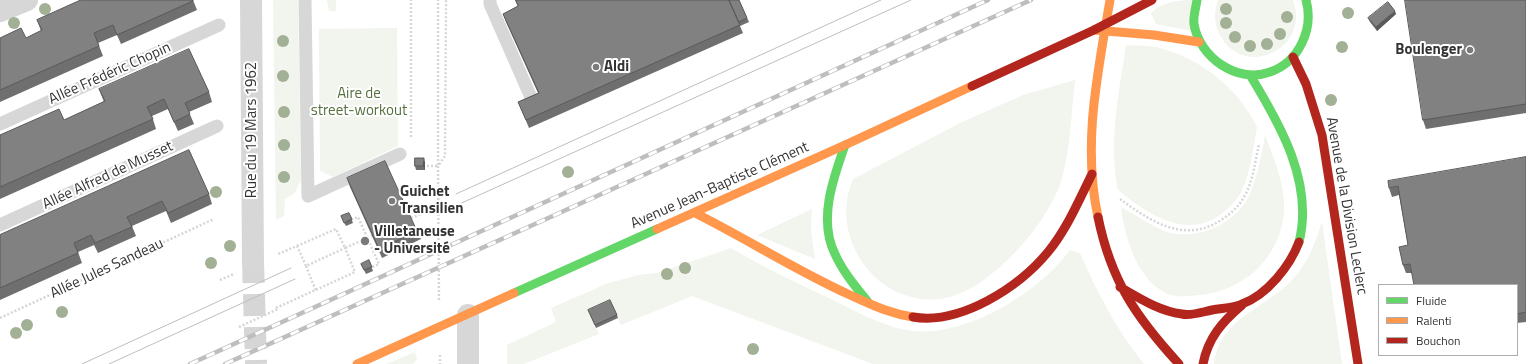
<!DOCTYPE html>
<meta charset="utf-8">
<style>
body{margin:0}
#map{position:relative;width:1526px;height:364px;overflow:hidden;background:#fff;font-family:"Titillium Web",sans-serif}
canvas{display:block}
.legend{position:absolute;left:1378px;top:284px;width:140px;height:72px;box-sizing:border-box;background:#fff;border:1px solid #adadad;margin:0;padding:5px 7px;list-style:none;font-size:12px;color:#333}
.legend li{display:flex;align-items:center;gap:8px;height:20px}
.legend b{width:20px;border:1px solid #adadad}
</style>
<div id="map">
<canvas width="1526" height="364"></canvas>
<ul class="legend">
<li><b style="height:5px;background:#63d668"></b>Fluide</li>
<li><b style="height:5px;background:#ff974d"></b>Ralenti</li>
<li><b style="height:5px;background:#b3261e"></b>Bouchon</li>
</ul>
</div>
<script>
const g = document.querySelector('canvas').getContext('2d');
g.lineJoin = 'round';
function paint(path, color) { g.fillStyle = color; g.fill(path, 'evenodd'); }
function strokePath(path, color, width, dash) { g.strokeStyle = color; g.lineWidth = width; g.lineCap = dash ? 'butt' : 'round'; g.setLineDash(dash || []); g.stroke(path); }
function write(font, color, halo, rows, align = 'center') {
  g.font = font + ' "Titillium Web",sans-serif'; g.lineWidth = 4; g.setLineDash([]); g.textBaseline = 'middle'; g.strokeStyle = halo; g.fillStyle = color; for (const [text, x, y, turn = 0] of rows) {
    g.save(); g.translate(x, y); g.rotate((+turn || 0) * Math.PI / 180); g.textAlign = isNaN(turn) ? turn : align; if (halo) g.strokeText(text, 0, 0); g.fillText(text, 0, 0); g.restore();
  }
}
paint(new Path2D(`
 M273,0H298L301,180L294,194L285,199L284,216L276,220Z
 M327,0H336V11H329Z
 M1193,0L1192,31L1156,24L1151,13C1161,2 1179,0 1193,0Z
 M1218,0H1293C1312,50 1241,81 1219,33C1214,23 1214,11 1218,0Z
 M397,28L398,146L333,177L320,171L319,29Z
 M1126,45C1137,46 1149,45 1160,48C1201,59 1238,88 1257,127C1253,148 1251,171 1242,190C1238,200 1229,208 1220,215C1185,240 1146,213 1118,190C1108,141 1119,94 1126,45Z
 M1075,80C1071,113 1071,149 1061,181C1048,224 987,294 940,299C876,306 828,237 853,179L960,123L1023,95Z
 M1265,135C1274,159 1286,186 1284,212C1280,258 1244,291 1199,295C1189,296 1178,298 1168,294C1138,282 1124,236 1121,207C1136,215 1151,226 1167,232C1195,240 1228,227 1245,203C1255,189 1262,153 1265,135Z
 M812,209L811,231L815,259L757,235Z
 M1322,222L1342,364H1214C1214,361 1215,357 1216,353C1227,317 1269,305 1293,279C1308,263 1315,243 1322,222Z
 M731,248C763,267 797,283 831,299C853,310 877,323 901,329C958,343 1037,295 1070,250L1080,253C1097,292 1117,331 1144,364H873L692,296L621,325L611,304L590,314L599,334L524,364H507V345L556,322L551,308L606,284L638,275L657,273Z
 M415,352L417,359L413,364H386Z`), '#f1f5ed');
strokePath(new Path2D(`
 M253,261L256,364`), '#d6d6d6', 22, [22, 11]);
strokePath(new Path2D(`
 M411,137V0
 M423,166H438V0
 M1120,199C1149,220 1182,243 1218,222C1228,216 1238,208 1244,197C1253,182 1255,162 1259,144
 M411,218L438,207
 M344,223L358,217L379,264L364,271
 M297,246L336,229L345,248L372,236
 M306,266L316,291
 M220,280L234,274
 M439,300L438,166L445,156L446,0
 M276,308L355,272L345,248L306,266L297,246L278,254
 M0,318L214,219
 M239,327L278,309
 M440,355V364`), '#d6d6d6', 2.5, [2, 2]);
strokePath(new Path2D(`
 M305,0L308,196L400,154
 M490,0V4L533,102
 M0,124L219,25
 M0,225L217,126`), '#d7d7d7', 13);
strokePath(new Path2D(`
 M251,0L253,261
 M0,11L27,0
 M468,315V364`), '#d7d7d7', 22);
strokePath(new Path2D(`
 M1197,0C1196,7 1193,17 1194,24C1199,57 1237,84 1270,72C1299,62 1314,29 1306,0
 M1250,75C1280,124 1314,183 1299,242
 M845,145C833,179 818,220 835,254C843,272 856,287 868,302
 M514,293L657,229`), '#63d668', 9);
strokePath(new Path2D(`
 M1094,30L1154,35L1199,42
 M695,213C747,239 797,271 850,295C873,305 888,313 913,317
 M1098,217C1082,144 1098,72 1110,0
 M657,229L845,145L972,86
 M357,364L514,293`), '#ff974d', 9);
strokePath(new Path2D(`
 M1293,57L1306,84L1322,135L1358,364
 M972,86L1094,30L1152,0
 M1098,217C1111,281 1136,317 1179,364
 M1120,287C1139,298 1159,311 1182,314C1192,316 1202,312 1212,310C1222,308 1233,308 1242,304C1267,295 1290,266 1299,242
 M913,317C961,325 1019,287 1048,252C1067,229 1079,200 1092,174
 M1203,364C1208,338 1222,322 1242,305`), '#b3261e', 9);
strokePath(new Path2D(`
 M456,194L881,0
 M455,206L911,0
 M82,364L291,268
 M109,364L295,279`), '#bebebe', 1);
const rail = new Path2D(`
 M190,364L988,0
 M225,364L1031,0`);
strokePath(rail, '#bebebe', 4.5);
strokePath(rail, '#fff', 3, [9]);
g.fillStyle = '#a2b095';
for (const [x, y] of [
 [45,9],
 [1226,9],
 [1348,13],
 [1287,17],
 [14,23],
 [1226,23],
 [1280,34],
 [1235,37],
 [283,41],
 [1267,44],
 [1250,46],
 [1342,47],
 [283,76],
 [1331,100],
 [284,112],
 [284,145],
 [568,172],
 [284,177],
 [216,192],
 [230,246],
 [211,263],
 [685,268],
 [667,274],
 [62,312],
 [27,325],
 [16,333],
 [753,349]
]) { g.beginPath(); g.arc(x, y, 6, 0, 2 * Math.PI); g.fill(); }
paint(new Path2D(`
 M81,0H193L197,10L121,44L117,35L98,43L103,56L0,102V38H26L41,31L37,20Z
 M515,0H739L749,22L740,26L743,33L529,128L518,102L538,93L506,22L503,14L518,7Z
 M1526,0V113L1426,129L1423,120Z
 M1396,14L1377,31L1370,22L1368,18Z
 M99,89L209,92L212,102L189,112L194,124L178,131L168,109L152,116L156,129L0,199V135L64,120L104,102Z
 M189,150L209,194L212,204L171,223L166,211L132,226L136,236L98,253L94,245L78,252L82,263L0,300V235Z
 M1526,157V322L1517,323V285L1412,273H1406L1403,265L1408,245L1399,195L1392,197L1389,188Z
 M425,162V170H416L415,166Z
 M347,178L417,231L421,239L382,258L350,187Z
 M349,213L353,223L346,226L341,216Z
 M369,260L373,271L366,274L361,264Z
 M590,314L617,315L618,318L596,328Z`), '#6f6f6f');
paint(new Path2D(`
 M1395,11L1396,14L1377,31L1376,27Z
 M424,158L425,162V170L423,166Z`), '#5a5a5a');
const building = new Path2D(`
 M81,0H193V1L117,35L113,25L94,33L99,46L0,90V38L21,28L26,38L42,30L37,20Z
 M516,0H729L740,25L526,120L518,102L539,93L503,14L518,6Z
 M729,0H739L747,18L739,22Z
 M1405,0H1526V104L1423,120Z
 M1388,2L1395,11L1376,27L1368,18Z
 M189,49L209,92L185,103L190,114L174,122L164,99L147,107L153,119L0,187V135L59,109L64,120L105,101L99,89Z
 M189,150L209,194L168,213L162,201L127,217L132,227L95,243L91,235L74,243L78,253L0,288V235Z
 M1526,157V312L1517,314V285H1414L1410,264L1403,265L1399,247L1408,245L1398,186L1389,188L1388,181Z
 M415,158H424L423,166H415Z
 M385,161L417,231L379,249L347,178Z
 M349,213L352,219L344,223L341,216Z
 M369,260L372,267L364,270L361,264Z
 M610,300L617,315L595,325L588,310Z`);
paint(building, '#818181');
strokePath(building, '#5a5a5a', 1);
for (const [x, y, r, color] of [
 [1470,50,4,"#7a7a7a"],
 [596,67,4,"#7a7a7a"],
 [392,201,4,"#7a7a7a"],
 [365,241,5,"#7a7a7a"]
]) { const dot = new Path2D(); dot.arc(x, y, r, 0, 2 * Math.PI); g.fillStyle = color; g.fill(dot); strokePath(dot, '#fff', 1.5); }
write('bold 15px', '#333', '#fff', [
 ["Boulenger",1462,50,"right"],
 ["Aldi",604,67],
 ["Guichet",400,192],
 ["Transilien",400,209],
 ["Villetaneuse",374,232],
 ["- Université",374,249]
], 'left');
write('15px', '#333', '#fff', [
 ["Allée Frédéric Chopin",110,74,-24],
 ["Rue du 19 Mars 1962",252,130,-90],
 ["Allée Alfred de Musset",108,176,-25],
 ["Avenue Jean-Baptiste Clément",720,186,-24],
 ["Avenue de la Division Leclerc",1346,206,80],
 ["Allée Jules Sandeau",107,269,-25]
]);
write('15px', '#56703f', '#fff', [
 ["Aire de",359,94],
 ["street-workout",359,111]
]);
</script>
